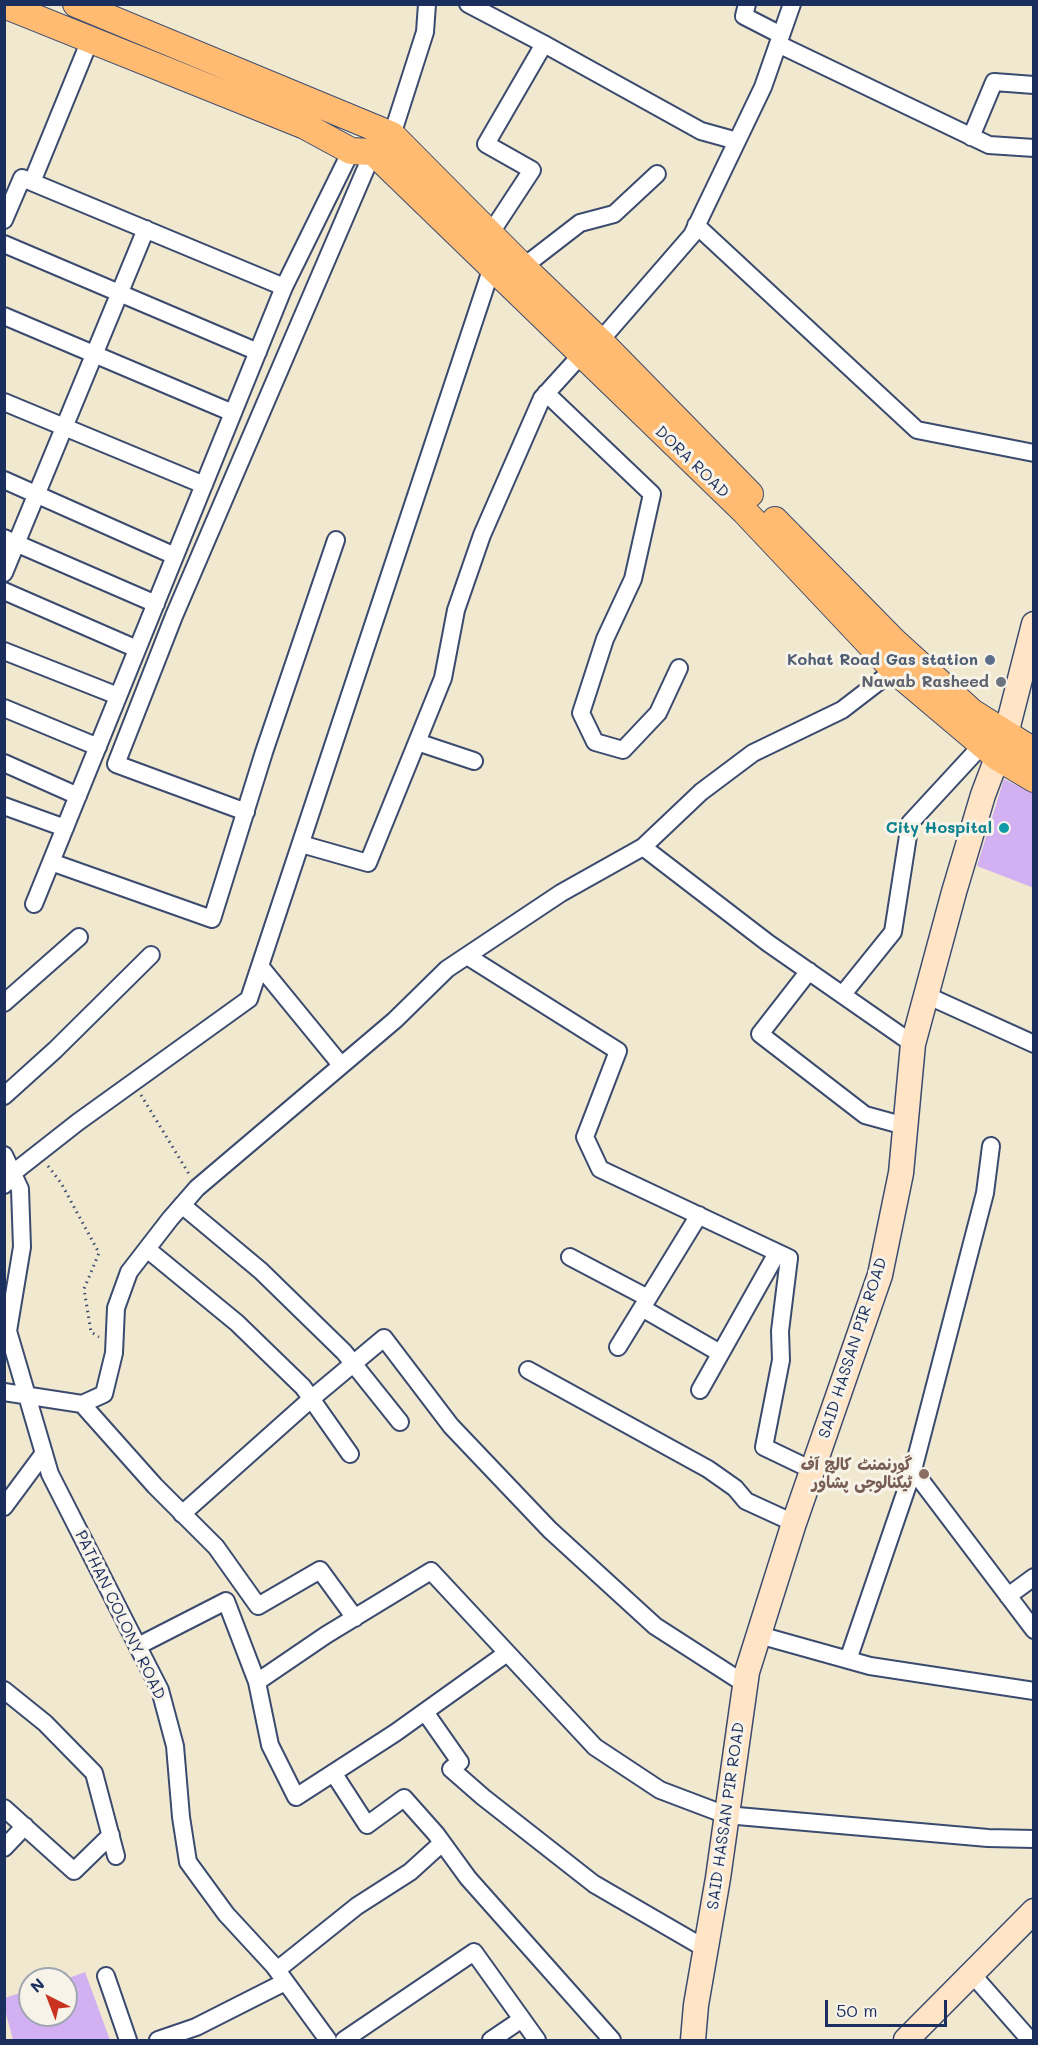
<!DOCTYPE html>
<meta charset="utf-8">
<style>
body{margin:0}
#map{position:relative;width:1038px;height:2045px;overflow:hidden;background:#f0e8cf;font-family:Mali,sans-serif}
canvas{display:block}
.frame{position:absolute;inset:0;border:6px solid #1b2f5e;pointer-events:none}
.north{position:absolute;left:18px;top:1967px;width:60px;height:60px;box-sizing:border-box;background:#f7f3e8;border:2px solid #9fa5b1;border-radius:50%;rotate:318deg;font-size:16px;font-weight:700;line-height:24px;text-align:center;color:#1b2f5e}
.north::after{content:'';display:block;margin:auto;width:21px;height:27px;background:#c8321e;clip-path:polygon(50% 0,100% 100%,50% 72%,0 100%)}
.scale{position:absolute;left:825px;top:2000px;width:122px;height:27px;box-sizing:border-box;border:3px solid #1b2f5e;border-top:0;padding-left:8px;font-size:18px;line-height:21px;white-space:nowrap;color:#1b2f5e;-webkit-text-stroke:4px #f7f3e8;paint-order:stroke}
</style>
<div id="map">
<canvas width="1038" height="2045"></canvas>
<div class="frame"></div>
<div class="north">N</div>
<div class="scale">50 m</div>
</div>
<script>
const g = document.querySelector('canvas').getContext('2d');
g.lineJoin = 'round';
function paint(path, color) { g.fillStyle = color; g.fill(path, 'evenodd'); }
function strokePath(path, color, width, dash) { g.strokeStyle = color; g.lineWidth = width; g.lineCap = dash ? 'butt' : 'round'; g.setLineDash(dash || []); g.stroke(path); }
function write(font, color, halo, rows, align = 'center') {
  g.font = font + ' Mali,"Playpen Sans Arabic",sans-serif'; g.lineWidth = 6; g.setLineDash([]); g.textBaseline = 'middle'; g.strokeStyle = halo; g.fillStyle = color; for (const [text, x, y, turn = 0] of rows) {
    g.save(); g.translate(x, y); g.rotate((+turn || 0) * Math.PI / 180); g.textAlign = isNaN(turn) ? turn : align; if (halo) g.strokeText(text, 0, 0); g.fillText(text, 0, 0); g.restore();
  }
}
paint(new Path2D(`
 M1004,779L1034,794V888L977,866Z
 M85,1972L110,2040H13L4,2006V1998L30,1990V2015H66V1979Z`), '#d2b0f2');
const street = new Path2D(`
 M468,4L544,44L701,131L737,141
 M747,4L744,16L781,35
 M778,44L989,145L1034,148
 M392,135L425,32L427,4
 M971,137L994,82L1034,85
 M32,182L90,40
 M4,220L22,178L284,287
 M696,225L917,430L1034,453
 M490,234L532,170L486,144L544,44
 M4,244L258,352
 M523,267L580,223L614,214L657,174
 M4,316L233,413
 M600,341L692,235L763,87L792,4
 M546,393L652,494L633,579L605,639L581,713L595,742L623,750L658,713L679,668
 M4,402L204,485
 M4,480L175,556
 M4,538L156,604
 M4,573L146,229
 M4,591L137,649
 M4,651L118,696
 M4,708L98,747
 M417,742L474,761
 M4,763L78,796
 M4,806L65,828
 M246,812L116,764L174,616L373,152
 M301,844L368,863L443,678L456,610L482,535L542,398L581,355
 M643,847L768,943L913,1044
 M51,862L212,919L264,752L336,540
 M34,904L284,287L351,151
 M467,956L618,1051L585,1137L600,1169L789,1258L780,1331L781,1360L764,1447L812,1470
 M260,966L341,1065
 M809,971L760,1034L865,1115L905,1126
 M843,994L893,932L910,823L982,745
 M926,995L1034,1044
 M4,1003L79,937
 M4,1096L55,1050L151,955
 M991,1146L985,1193L913,1470L1034,1630
 M4,1155L20,1189L22,1247L8,1331L50,1474L160,1690L175,1746L181,1817L188,1862L226,1914L274,1966L328,2040
 M4,1185L13,1173L78,1122L249,999L492,267
 M182,1205L261,1271L344,1352L400,1422
 M147,1249L237,1323L303,1387L350,1454
 M570,1257L648,1298
 M642,1308L720,1353
 M618,1347L699,1215
 M528,1370L708,1469L735,1488L746,1501L794,1523
 M700,1390L777,1253
 M4,1392L82,1404L104,1394L114,1353L116,1308L129,1272L170,1219L197,1188L395,1020L447,969L561,893L643,847L701,792L753,753L842,710L894,670
 M82,1404L155,1486L216,1547L258,1606L320,1570L355,1618
 M4,1507L44,1453
 M182,1514L311,1399L384,1338L451,1426L550,1530L655,1626L745,1684
 M1008,1596L1034,1577
 M759,1635L870,1666L1034,1691
 M138,1646L226,1601L257,1682L326,1635L431,1571L595,1747L660,1790L726,1815L988,1838L1034,1839
 M848,1660L913,1470
 M257,1682L270,1745L296,1797L395,1733L507,1653
 M4,1690L45,1723L94,1773L116,1856
 M425,1712L460,1762L451,1769L483,1797L594,1884L706,1949
 M334,1774L367,1825L404,1798L436,1834L468,1878L612,2040
 M4,1808L74,1871L111,1835
 M4,1848L25,1826
 M277,1970L357,1906L410,1872L442,1843
 M972,1974L1030,2040
 M106,1976L128,2040
 M158,2040L196,2027L285,1982
 M344,2040L474,1952L537,2040
 M491,2040L522,2019`);
const secondary = new Path2D(`
 M693,2040L696,2005L718,1878L747,1672L794,1523L880,1275L901,1173L913,1044L954,892L983,795L1006,734L1034,624
 M906,2040L1034,1911`);
const primary = new Path2D(`
 M76,4L392,135L523,267L600,341L750,494
 M4,5L305,126L351,151L373,152L745,512L894,670L997,757L1034,779
 M775,520L894,641L972,712L1034,751`);
strokePath(street, '#3b4b6f', 20);
strokePath(secondary, '#3b4b6f', 27);
strokePath(primary, '#3b4b6f', 28);
strokePath(new Path2D(`
 M141,1095L189,1174
 M48,1166L61,1183L99,1253L84,1289L91,1332L99,1337`), '#3b4b6f', 3, [1.5, 4.5]);
strokePath(street, '#fff', 16);
strokePath(secondary, '#ffe4c6', 24);
strokePath(primary, '#ffbb71', 26);
for (const [x, y, r, color] of [
 [990,660,6,"#5c6f8a"],
 [1001,682,6,"#6b7280"],
 [1004,828,6,"#0f9aa8"],
 [924,1474,6,"#8d6e63"]
]) { const dot = new Path2D(); dot.arc(x, y, r, 0, 2 * Math.PI); g.fillStyle = color; g.fill(dot); strokePath(dot, '#f7f3e8', 2); }
write('16px', '#1b2f5e', '#f7f3e8', [
 ["DORA ROAD",692,462,44],
 ["SAID HASSAN PIR ROAD",853,1348,-72],
 ["PATHAN COLONY ROAD",120,1615,64],
 ["SAID HASSAN PIR ROAD",726,1816,-82]
]);
write('bold 16px', '#4e5e75', '#f7f3e8', [
 ["Kohat Road Gas station",978,660]
], 'right');
write('bold 16px', '#5b616d', '#f7f3e8', [
 ["Nawab Rasheed",989,682]
], 'right');
write('bold 16px', '#0d838f', '#f7f3e8', [
 ["City Hospital",992,828]
], 'right');
write('bold 16px', '#785e54', '#f7f3e8', [
 ["گورنمنٹ کالج آف",912,1465],
 ["ٹیکنالوجی پشاور",912,1483]
], 'right');
</script>
